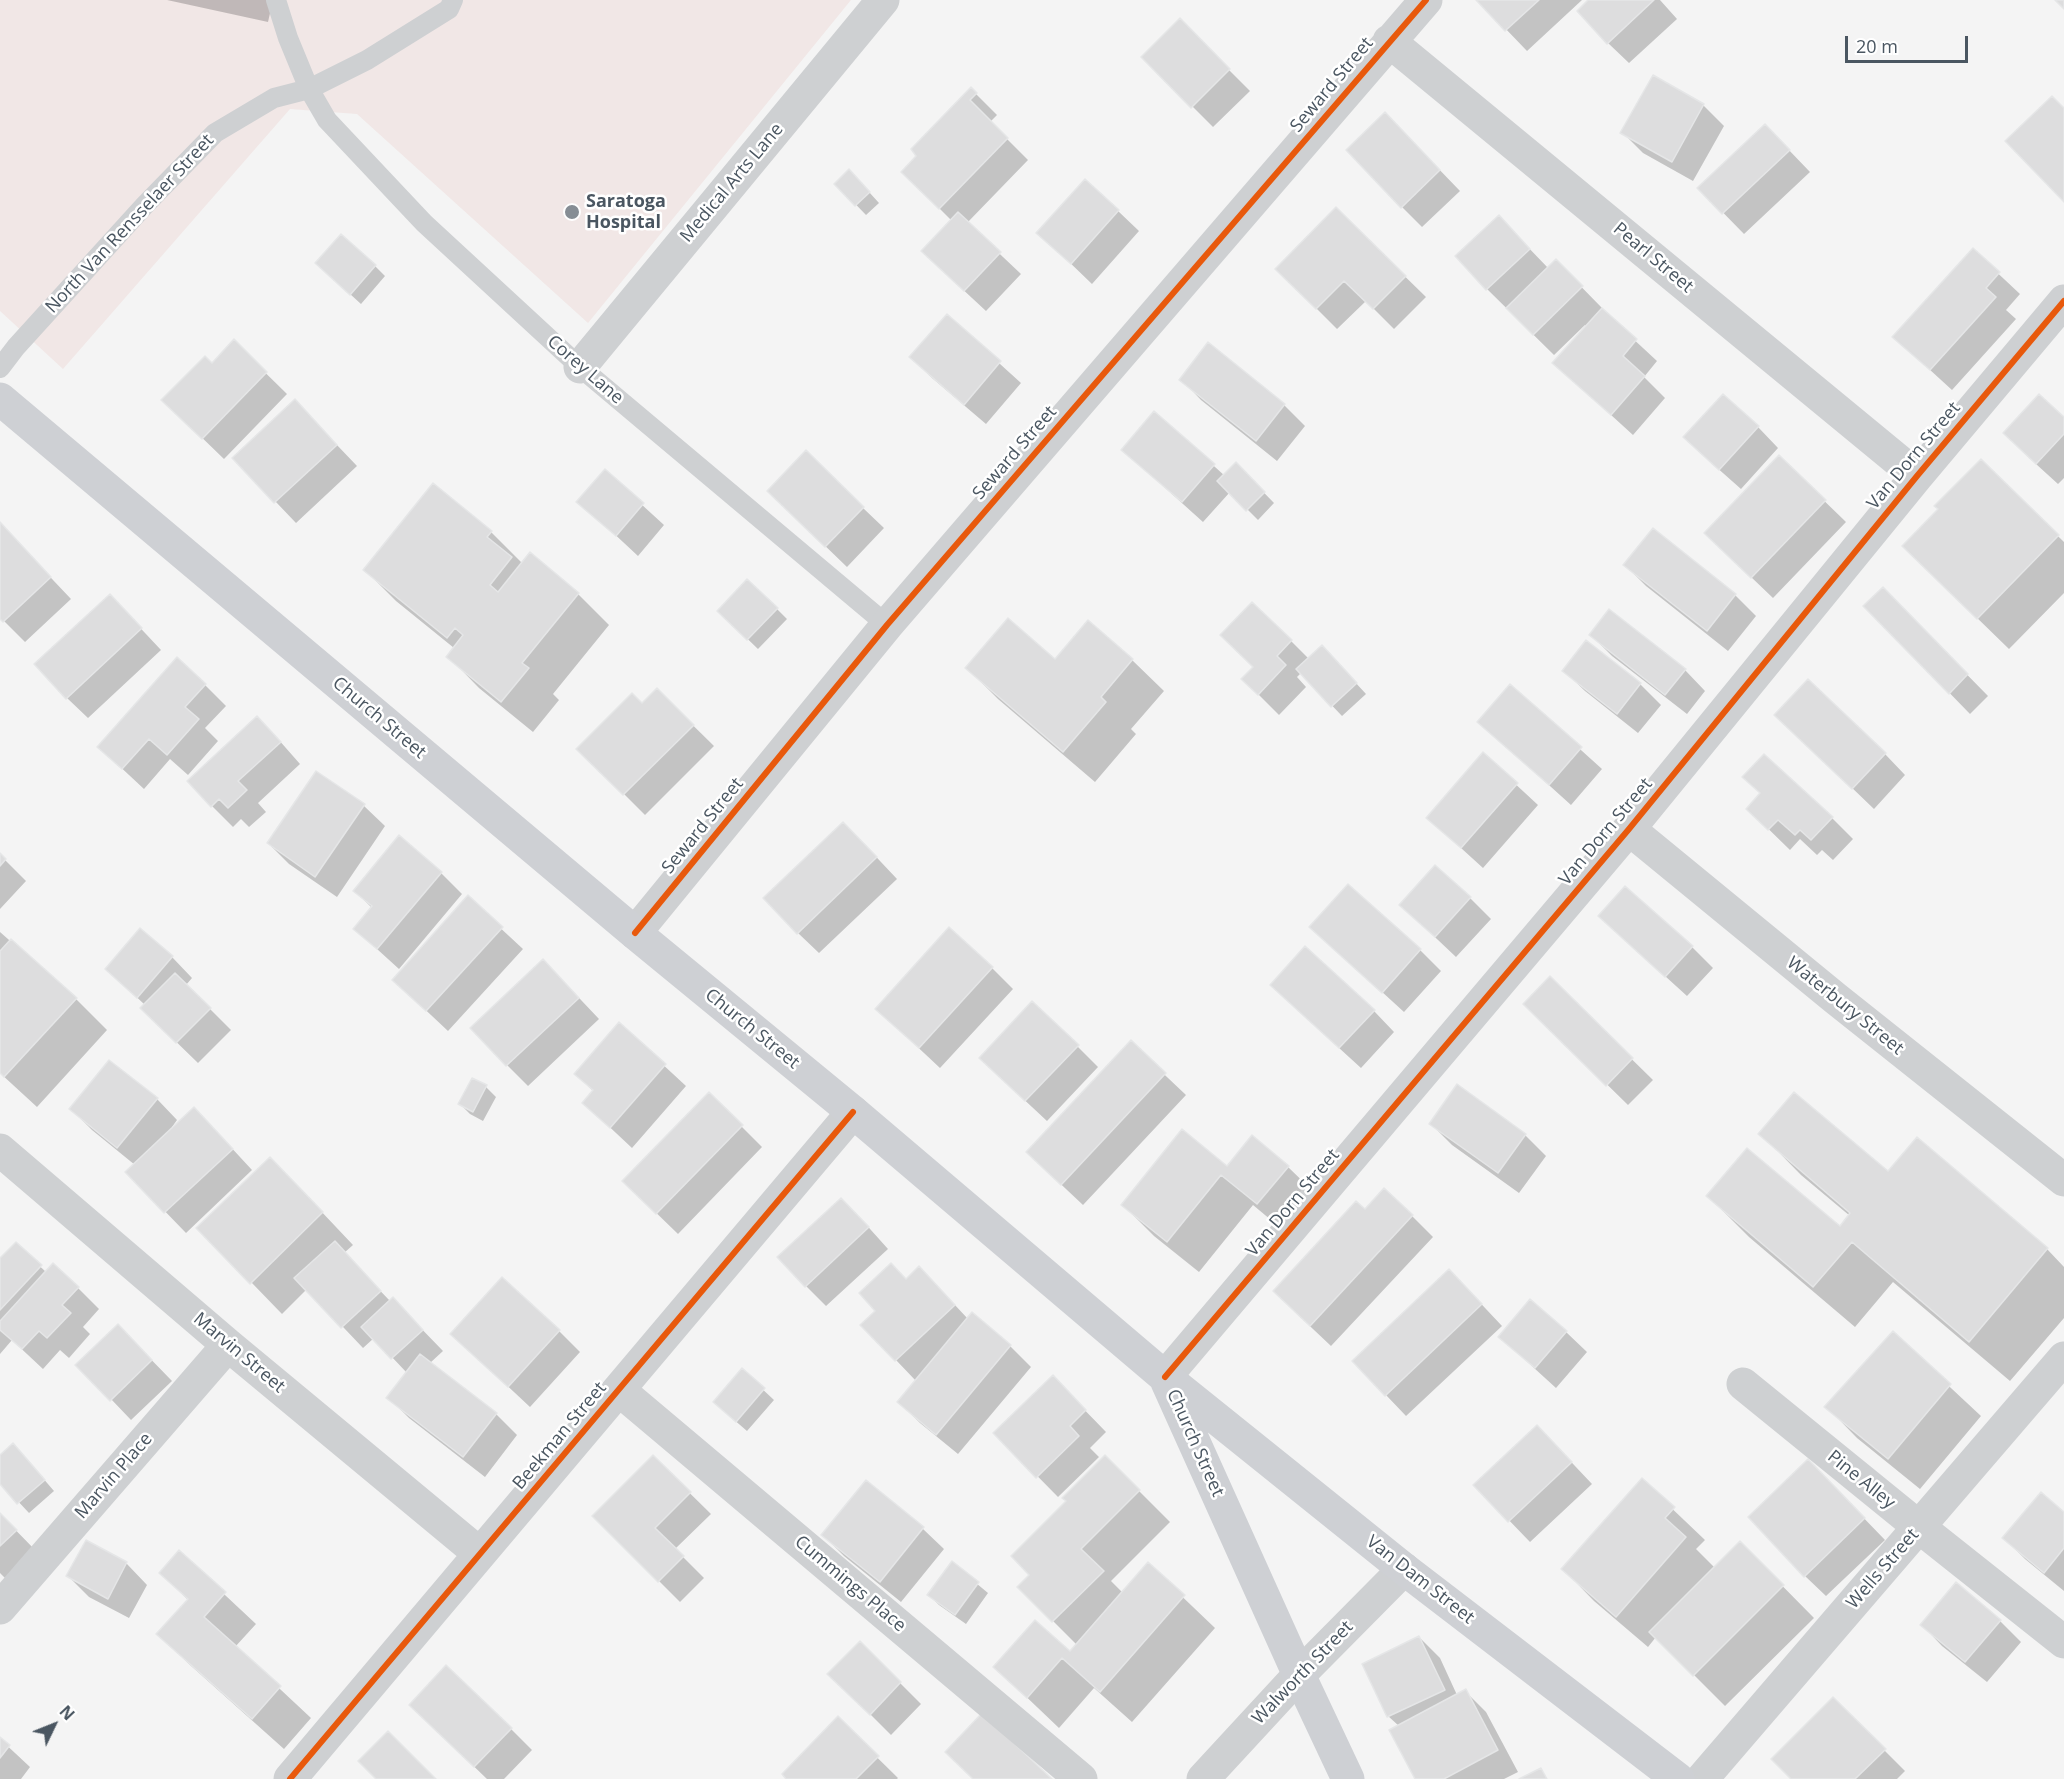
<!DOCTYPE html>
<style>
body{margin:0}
#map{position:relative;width:2064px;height:1779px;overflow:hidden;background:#f4f4f4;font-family:"Open Sans",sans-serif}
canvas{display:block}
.north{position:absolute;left:24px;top:1695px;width:60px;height:60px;-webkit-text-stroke:4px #fff;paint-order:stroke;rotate:47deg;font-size:16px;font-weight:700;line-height:24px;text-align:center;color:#4a5661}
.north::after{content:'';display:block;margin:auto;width:21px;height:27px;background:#4a5661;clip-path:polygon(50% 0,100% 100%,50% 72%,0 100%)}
.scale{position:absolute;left:1845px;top:36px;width:123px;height:27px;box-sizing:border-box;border:3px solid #4a5661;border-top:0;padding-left:8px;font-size:18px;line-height:21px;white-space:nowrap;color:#4a5661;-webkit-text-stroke:4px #fff;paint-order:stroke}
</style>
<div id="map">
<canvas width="2064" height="1779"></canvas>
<div class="north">N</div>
<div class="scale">20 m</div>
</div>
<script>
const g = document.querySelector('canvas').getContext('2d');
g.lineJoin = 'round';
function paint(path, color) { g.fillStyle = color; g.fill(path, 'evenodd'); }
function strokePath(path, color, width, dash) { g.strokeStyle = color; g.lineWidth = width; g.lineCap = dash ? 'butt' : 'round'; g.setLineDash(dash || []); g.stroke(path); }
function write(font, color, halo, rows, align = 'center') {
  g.font = font + ' "Open Sans",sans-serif'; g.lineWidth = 5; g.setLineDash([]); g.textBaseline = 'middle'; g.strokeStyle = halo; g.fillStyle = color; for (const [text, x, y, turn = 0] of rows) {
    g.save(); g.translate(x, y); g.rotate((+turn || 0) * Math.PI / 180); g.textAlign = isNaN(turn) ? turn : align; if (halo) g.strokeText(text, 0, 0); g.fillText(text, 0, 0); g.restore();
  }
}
paint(new Path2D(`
 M0,0H851L588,323L357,114L290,109L63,369L0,311Z`), '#f1e7e6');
paint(new Path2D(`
 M167,0H273L268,22Z
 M1478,0H1582L1527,51Z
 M1590,0H1660L1677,19L1629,63L1608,43Z
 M1180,21L1250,91L1213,127L1143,57Z
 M971,89L997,115L990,122L1028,160L967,223L1021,274L986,311L944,272L952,221L903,172L918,156Z
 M1703,105L1724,126L1693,181L1643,153L1622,132Z
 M1406,135L1460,191L1422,227L1402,207Z
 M1786,147L1810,172L1744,234L1699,188Z
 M859,181L879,203L866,215L836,184Z
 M1336,209L1426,297L1394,329L1366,301L1337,329L1277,269Z
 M1118,211L1139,231L1092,284L1038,232Z
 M1499,217L1549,269L1556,261L1602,308L1601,309L1657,361L1644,377L1665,398L1633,435L1554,363L1587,327L1585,325L1554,355L1487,289Z
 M1973,250L2020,294L2006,310L2016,319L1952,390L1894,337Z
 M375,266L385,276L361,304L327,273Z
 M947,316L1021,383L986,424L932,378L911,357Z
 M234,342L287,394L224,459L163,400L212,365Z
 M1181,379L1284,405L1305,426L1277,461L1201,400Z
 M1155,413L1225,476L1236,464L1274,503L1258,520L1230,492L1203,522L1123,450Z
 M2064,419V478L2058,484L2025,454Z
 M315,422L357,466L296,523L234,458Z
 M1758,427L1778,448L1741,489L1706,458Z
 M1779,457L1846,522L1773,598L1727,554Z
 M1981,461L2064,542V593L2009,649L1935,577L1940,509Z
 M605,471L664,525L638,556L579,501Z
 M863,508L884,528L847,567L790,512Z
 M0,524L71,599L25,642L0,617Z
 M491,532L523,564L578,594L609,625L553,694L559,700L533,732L479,688L448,656L454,648L396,601L365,570Z
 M1625,565L1735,595L1756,616L1728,651L1646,586Z
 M1883,589L1988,696L1970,714L1865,606Z
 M777,609L787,619L758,649L729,621Z
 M130,617L161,650L88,718L67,698Z
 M1088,622L1132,660L1164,691L1131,729L1136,734L1095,782L998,699L967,668L1056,661Z
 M1591,635L1685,670L1705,691L1687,714L1612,656Z
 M1291,641L1309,659L1332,657L1366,694L1342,716L1301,673L1297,677L1306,687L1279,715L1243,679Z
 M1564,671L1640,684L1661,705L1638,733L1585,691Z
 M205,685L226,706L205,728L218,741L188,775L170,759L144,789L99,747Z
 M1510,686L1602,769L1571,805L1479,722Z
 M657,690L714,746L645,815L579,749L642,705Z
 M1797,735L1885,754L1905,775L1874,809Z
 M278,739L300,764L258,803L266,812L249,827L241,819L233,827L212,806Z
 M1483,754L1538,805L1483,868L1428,818Z
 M317,773L364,806L385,826L337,897L289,864L268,843Z
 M1748,809L1832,818L1853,839L1833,860L1822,850L1817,855L1800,839L1790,850Z
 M864,844L897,879L819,953L798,933Z
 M0,855L26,881L0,909Z
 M441,873L462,894L399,969L355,929L372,908L355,891Z
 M468,898L523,949L448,1031L415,1000Z
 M1470,898L1491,919L1456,957L1401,905Z
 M1311,927L1420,950L1441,971L1404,1012Z
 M0,932L76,999L107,1030L37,1107L0,1073Z
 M1621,936L1692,947L1713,968L1687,996Z
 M172,957L192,978L186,985L231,1030L198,1063L163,1029L145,1005L107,969Z
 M992,968L1013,989L940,1068L877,1009Z
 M1550,979L1653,1080L1628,1105L1525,1004Z
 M564,982L599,1019L528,1086L507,1065Z
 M1293,1006L1374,1011L1394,1032L1361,1068Z
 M619,1024L686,1086L632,1148L584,1103L594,1092L576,1074Z
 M1131,1043L1186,1095L1083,1205L1049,1173Z
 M1077,1046L1098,1067L1047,1121L1002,1079Z
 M486,1087L496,1097L483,1121L470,1114L460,1104Z
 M709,1094L762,1147L678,1234L645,1202Z
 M157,1099L177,1120L172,1127L174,1128L215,1130L252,1170L186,1233L127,1172L135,1165L92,1130L71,1109Z
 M1431,1124L1525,1135L1546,1156L1519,1193L1452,1145Z
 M1761,1134L1888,1173L2047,1249L2064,1267V1318L2010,1381L1893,1282L1855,1327L1749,1237L1708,1196L1840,1228L1850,1216L1801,1175Z
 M1288,1167L1320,1198L1289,1235L1253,1205L1199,1272L1154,1236L1123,1205L1227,1168Z
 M301,1190L353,1245L344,1253L390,1301L413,1320L443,1351L430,1363L496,1414L517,1435L485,1477L409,1418L388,1397L407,1373L374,1338L363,1348L307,1289L282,1314L251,1282Z
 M1365,1211L1412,1216L1433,1237L1331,1346L1295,1312Z
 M862,1220L888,1249L826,1306L806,1286Z
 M16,1244L46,1272L78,1288L99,1309L83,1327L90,1334L69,1358L60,1350L43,1369L12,1340L0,1354V1260Z
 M906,1280L940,1289L968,1319L1010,1346L1031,1367L958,1454L920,1423L899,1402L916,1381L896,1360Z
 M1470,1292L1502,1326L1406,1416L1386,1395Z
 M559,1331L580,1352L530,1407L452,1334Z
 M1566,1332L1587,1352L1556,1388L1500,1337Z
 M1893,1334L1981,1416L1920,1489L1857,1438L1826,1406Z
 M139,1347L172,1381L131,1420L111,1399Z
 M742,1370L774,1400L747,1431L725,1412Z
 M1073,1398L1106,1432L1090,1448L1099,1457L1058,1497L995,1433Z
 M1558,1448L1592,1484L1530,1542L1475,1485Z
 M23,1455L54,1491L29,1513L0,1482V1457Z
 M653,1457L711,1514L675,1549L704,1578L680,1602L594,1516Z
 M1105,1457L1170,1522L1111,1581L1123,1593L1148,1564L1215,1628L1132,1722L1094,1688L1059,1728L995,1667L1070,1653L1077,1645L1019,1587L1031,1575L1068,1501Z
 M1642,1480L1705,1540L1696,1549L1715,1568L1740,1543L1814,1618L1725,1706L1656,1637L1648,1647L1594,1601L1563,1569Z
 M867,1482L923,1529L944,1549L901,1602L844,1556L823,1535Z
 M1829,1482L1885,1540L1826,1596L1805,1576Z
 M0,1514L37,1552L7,1580L0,1573Z
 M2064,1514V1591L2025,1559L2004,1538Z
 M87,1542L127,1564L147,1585L129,1618L89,1597L68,1576Z
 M179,1552L256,1624L235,1647L311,1718L284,1749L190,1665L158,1634L188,1600L161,1573Z
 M952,1563L988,1593L966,1624L939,1605L929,1595Z
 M2000,1621L2021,1642L1987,1682L1942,1646L1922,1625Z
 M1419,1637L1440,1658L1457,1695L1465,1691L1486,1712L1518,1772L1504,1779H1416L1399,1726L1388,1716Z
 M860,1643L921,1704L891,1735L830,1674Z
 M1833,1699L1905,1771L1897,1779H1793Z
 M838,1719L898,1778L897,1779H788Z
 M432,1726L511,1729L532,1750L504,1779H487Z
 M0,1739L30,1767L21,1779H0Z`), '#0003');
const building = new Path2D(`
 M1476,0H1539L1505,31Z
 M1588,0H1654L1607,44L1577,11Z
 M2055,0H2064V9Z
 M1180,18L1230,69L1191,108L1141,57Z
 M1653,75L1704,104L1672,162L1620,133Z
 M971,87L977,93L970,100L1008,138L939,209L901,172L916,156L911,149Z
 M2052,96L2064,108V202L2005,141Z
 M1385,112L1440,170L1401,208L1346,150Z
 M1765,124L1790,150L1722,214L1697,188Z
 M849,169L870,192L855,206L834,184Z
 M1085,179L1119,210L1071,264L1036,233Z
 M1336,207L1406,276L1373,309L1344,281L1316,309L1275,269Z
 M958,212L1001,252L964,291L921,251Z
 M1499,215L1530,249L1486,290L1455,256Z
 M341,234L376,265L350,295L315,263Z
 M1973,248L2000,272L1986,288L1996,297L1930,370L1892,337Z
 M1556,259L1583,286L1533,335L1506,308Z
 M1602,308L1637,339L1623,356L1645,376L1611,415L1552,363Z
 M947,314L1001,361L964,405L909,357Z
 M234,339L267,372L202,439L161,400L205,356L212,363Z
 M1208,342L1285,404L1256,441L1179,380Z
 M1723,394L1759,426L1719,470L1683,437Z
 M2039,394L2064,417V434L2036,464L2003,433Z
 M295,399L337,445L274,503L232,458Z
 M1154,411L1215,464L1182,502L1121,450Z
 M806,450L864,507L825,547L767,491Z
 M1779,455L1826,500L1751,578L1704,533Z
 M1981,459L2059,535L1977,619L1902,546L1938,509L1934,506Z
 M1236,462L1265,492L1246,511L1217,481Z
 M605,469L644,503L616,536L576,502Z
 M433,483L492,531L487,537L512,557L490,585L498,592L530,552L579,593L522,663L529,668L501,702L446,657L463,635L455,628L447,638L363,570Z
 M0,522L51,577L3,622L0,619Z
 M1653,528L1736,594L1707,631L1623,565Z
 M747,579L778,608L747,640L717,611Z
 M1883,587L1968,674L1949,694L1863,606Z
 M110,594L142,628L66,699L34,664Z
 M1252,602L1292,640L1277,656L1286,665L1258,695L1241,679L1253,667L1220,635Z
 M1609,609L1686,669L1665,695L1589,635Z
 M1008,618L1055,659L1088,620L1133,659L1101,697L1106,702L1063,752L965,668Z
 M1586,640L1641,683L1617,714L1562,671Z
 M1322,645L1357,683L1331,707L1296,669Z
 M177,657L206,684L185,707L199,719L167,755L149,739L122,769L97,747Z
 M1808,679L1886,753L1852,789L1774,715Z
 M1510,684L1582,747L1549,785L1477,722Z
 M657,688L694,725L623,795L576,749L632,693L642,703Z
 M257,716L281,742L238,781L247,790L228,808L219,799L211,807L187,781Z
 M1483,752L1518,783L1461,848L1426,818Z
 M1764,754L1833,817L1811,840L1800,830L1795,835L1778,820L1768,830L1746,809L1760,793L1742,777Z
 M316,771L365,804L315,877L267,843Z
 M843,822L877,857L797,934L763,898Z
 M399,835L442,872L377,949L353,929L372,906L353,891Z
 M0,853L6,859L0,866Z
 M1435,865L1471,897L1435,937L1399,905Z
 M1348,884L1421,949L1382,993L1309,927Z
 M1625,886L1693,946L1665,977L1598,916Z
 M468,895L503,927L426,1011L392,980Z
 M949,927L993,967L919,1048L875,1009Z
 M140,928L173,956L137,998L105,969Z
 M11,939L77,998L4,1077L0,1073V951Z
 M1305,946L1375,1010L1339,1048L1270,985Z
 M543,959L579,998L506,1066L470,1028Z
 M175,973L211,1008L176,1043L140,1008Z
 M1550,976L1633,1058L1606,1086L1523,1004Z
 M1032,1001L1079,1045L1025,1101L979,1058Z
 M619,1022L666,1064L610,1128L582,1103L593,1090L574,1074Z
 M1131,1040L1166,1073L1061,1185L1026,1152Z
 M109,1060L158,1098L117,1148L69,1109Z
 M472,1078L487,1085L473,1112L458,1104Z
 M1457,1084L1526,1134L1498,1173L1429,1124Z
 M709,1092L743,1125L656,1214L622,1181Z
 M1794,1092L1888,1171L1917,1137L2048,1248L1969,1342L1852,1242L1813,1287L1706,1196L1747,1148L1840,1226L1850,1213L1758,1134Z
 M194,1107L233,1149L164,1213L125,1172Z
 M1182,1129L1227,1166L1252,1135L1289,1166L1257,1204L1221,1175L1167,1242L1121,1205Z
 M270,1157L323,1212L250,1284L196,1228Z
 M1384,1188L1413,1215L1310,1326L1273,1291L1356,1201L1365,1209Z
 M841,1198L869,1227L805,1287L777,1257Z
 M335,1241L381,1291L341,1328L294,1278Z
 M16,1242L42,1265L0,1310V1258Z
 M53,1263L79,1287L62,1305L71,1313L47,1338L39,1331L22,1349L0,1330V1321Z
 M891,1263L906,1279L919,1266L955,1305L895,1361L860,1325L875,1311L859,1293Z
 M1449,1269L1482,1304L1385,1396L1352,1361Z
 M502,1277L560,1330L508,1387L450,1334Z
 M393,1297L423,1330L391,1359L361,1327Z
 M1530,1299L1567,1331L1535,1368L1498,1337Z
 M972,1312L1011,1345L936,1435L897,1402Z
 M118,1324L152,1360L110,1401L75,1365Z
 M1893,1331L1951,1384L1888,1459L1824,1407Z
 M420,1354L497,1413L463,1457L386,1398Z
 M742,1368L765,1388L736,1422L713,1402Z
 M1053,1375L1086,1410L1070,1426L1079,1436L1036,1478L993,1433Z
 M1537,1425L1572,1462L1508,1522L1473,1485Z
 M13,1443L45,1480L17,1504L0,1484V1455Z
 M653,1455L691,1492L655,1528L684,1556L658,1582L592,1516Z
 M1105,1455L1140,1490L1081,1549L1104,1571L1052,1622L1017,1587L1029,1575L1011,1556L1066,1501L1062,1498Z
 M1808,1459L1865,1518L1804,1577L1748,1517Z
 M1642,1478L1675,1507L1665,1518L1686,1537L1616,1617L1561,1569Z
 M866,1480L924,1527L880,1582L821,1535Z
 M2041,1492L2064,1512V1548L2044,1573L2002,1538Z
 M0,1513L17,1530L0,1546Z
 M86,1540L127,1562L108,1599L66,1576Z
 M1740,1541L1784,1585L1693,1676L1649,1632Z
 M179,1550L226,1592L204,1617L281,1686L252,1719L156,1634L188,1599L159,1573Z
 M952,1561L979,1582L955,1615L927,1595Z
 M1148,1562L1185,1595L1100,1692L1062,1658L1027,1698L993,1667L1035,1620L1070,1651Z
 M1956,1582L2001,1620L1965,1662L1920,1625Z
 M1419,1636L1445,1690L1387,1717L1362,1664Z
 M860,1641L901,1682L870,1715L827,1674Z
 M446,1665L512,1728L474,1767L409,1705Z
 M1466,1689L1498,1750L1444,1779H1415L1389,1730Z
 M1833,1697L1886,1749L1855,1779H1791L1771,1759Z
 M982,1713L1052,1779H973L945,1752Z
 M838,1716L879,1756L856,1779H786L782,1774Z
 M388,1731L436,1779H376L358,1761Z
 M0,1737L10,1745L0,1758Z
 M1541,1768L1547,1779H1519Z`);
paint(building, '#ddddde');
strokePath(building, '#e5e6e7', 1.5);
strokePath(new Path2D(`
 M276,0L288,38L309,89L327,120L424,223L580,367L887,625
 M0,368L16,347L144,206L215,133L274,98L309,89L367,60L449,9L453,0`), '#ced0d2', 20);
strokePath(new Path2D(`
 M1389,41L1917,476
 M580,367L883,0
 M1629,829L1835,998L2064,1180
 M635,933L887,625L1426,0
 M0,1150L228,1345L480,1554
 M1165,1377L1629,829L1917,476L2064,301
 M1743,1384L1919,1527L2064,1642
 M619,1390L1081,1779
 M0,1608L228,1345
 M290,1779L853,1112
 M1203,1779L1299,1675L1404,1569
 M1702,1779L2064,1358`), '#ced0d2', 33);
strokePath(new Path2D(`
 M0,399L635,933L853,1112L1165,1377L1404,1569L1678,1779
 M1167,1382L1299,1675L1348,1779`), '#ced0d4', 33);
strokePath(new Path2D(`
 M635,933L887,625L1426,0
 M1165,1377L1629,829L1917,476L2064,301
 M290,1779L853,1112`), '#e8590c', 6);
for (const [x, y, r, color] of [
 [572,212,8,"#868d94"]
]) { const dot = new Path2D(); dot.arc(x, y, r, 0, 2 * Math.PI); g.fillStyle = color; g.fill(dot); strokePath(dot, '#fff', 2); }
write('18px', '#4a5661', '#fff', [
 ["Seward Street",1332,85,-50],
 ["Medical Arts Lane",732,183,-50],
 ["North Van Rensselaer Street",130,224,-47],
 ["Pearl Street",1653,258,40],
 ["Corey Lane",585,370,41],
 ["Seward Street",1015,453,-49],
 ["Van Dorn Street",1914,456,-50],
 ["Church Street",379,718,40],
 ["Seward Street",703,826,-51],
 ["Van Dorn Street",1606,832,-50],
 ["Waterbury Street",1845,1006,39],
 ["Church Street",752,1029,39],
 ["Van Dorn Street",1293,1203,-50],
 ["Marvin Street",239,1353,40],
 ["Beekman Street",560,1436,-50],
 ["Church Street",1195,1443,66],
 ["Marvin Place",114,1476,-49],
 ["Pine Alley",1861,1480,39],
 ["Wells Street",1883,1569,-49],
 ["Van Dam Street",1420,1580,38],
 ["Cummings Place",850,1584,40],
 ["Walworth Street",1303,1673,-46]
]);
write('bold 18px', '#4a5661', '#fff', [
 ["Saratoga",586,202],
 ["Hospital",586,223]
], 'left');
</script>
